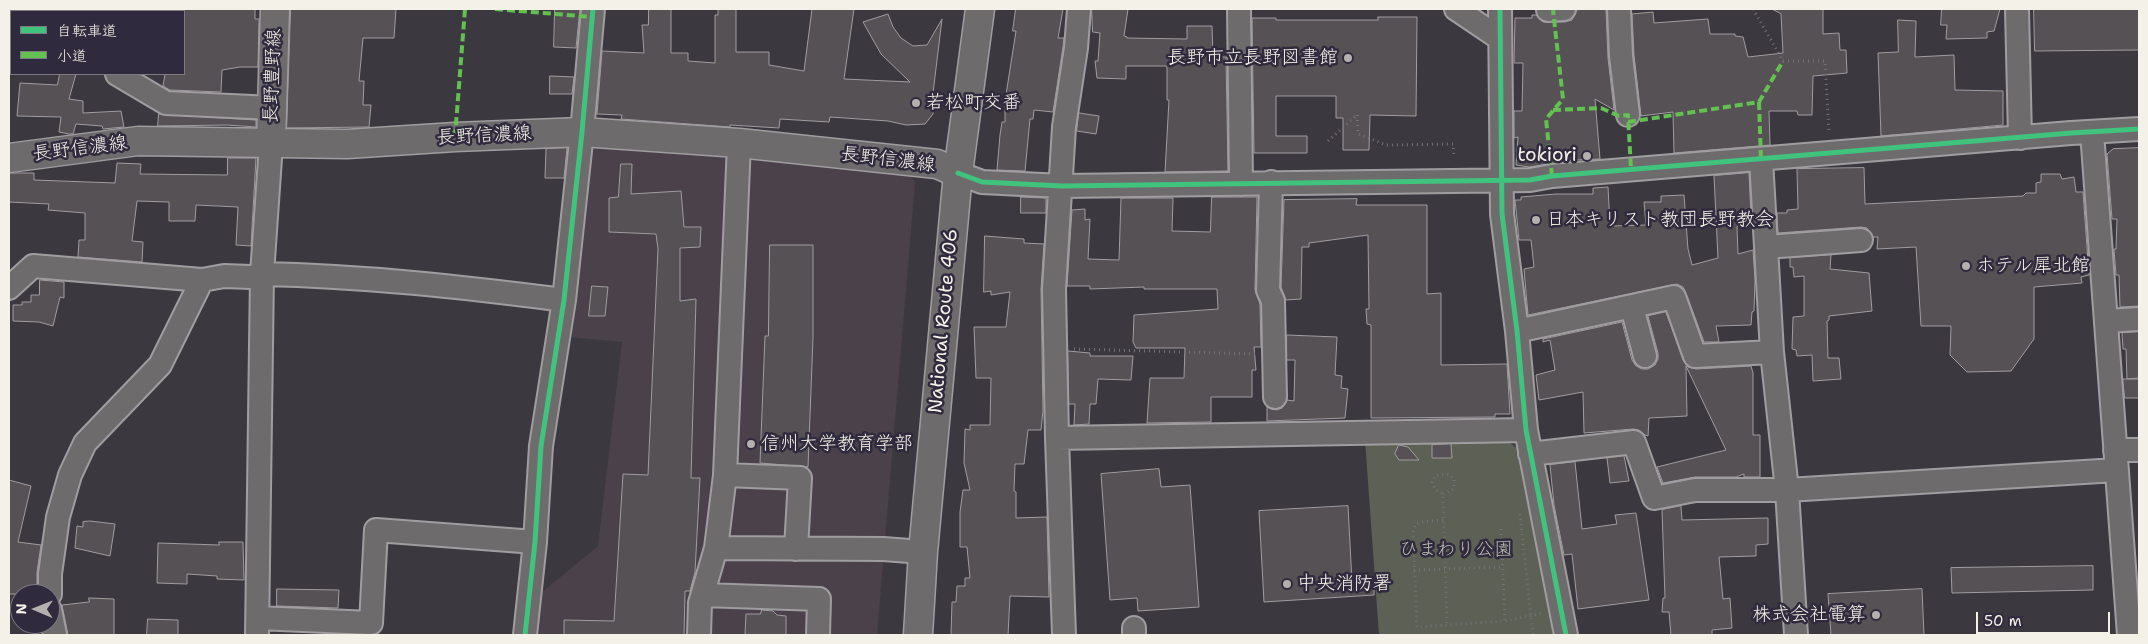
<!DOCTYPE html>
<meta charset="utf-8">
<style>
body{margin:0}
#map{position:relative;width:2148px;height:644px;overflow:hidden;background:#3c3840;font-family:"Shantell Sans","Klee One",sans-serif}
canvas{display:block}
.frame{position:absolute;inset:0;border:10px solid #f4f1e8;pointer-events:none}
.legend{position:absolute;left:10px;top:10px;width:175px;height:65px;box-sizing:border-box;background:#2f2a3d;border:1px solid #7e7a81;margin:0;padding:6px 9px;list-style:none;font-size:15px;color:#f4f1e8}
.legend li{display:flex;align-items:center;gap:10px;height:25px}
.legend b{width:25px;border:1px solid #7e7a81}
.north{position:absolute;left:10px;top:584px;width:50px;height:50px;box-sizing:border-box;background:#2f2a3d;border:1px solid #7e7a81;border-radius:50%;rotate:271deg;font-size:14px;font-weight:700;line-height:20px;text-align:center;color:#f4f1e8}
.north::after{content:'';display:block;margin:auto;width:18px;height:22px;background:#b4b0ad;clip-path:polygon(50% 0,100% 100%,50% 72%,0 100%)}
.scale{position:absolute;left:1976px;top:612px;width:134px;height:22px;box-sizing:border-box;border:2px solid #f4f1e8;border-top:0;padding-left:6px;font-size:15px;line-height:18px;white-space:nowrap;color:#f4f1e8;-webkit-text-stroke:4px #2f2a3d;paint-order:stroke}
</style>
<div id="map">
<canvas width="2148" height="644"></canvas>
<div class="frame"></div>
<ul class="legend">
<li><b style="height:6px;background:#40c37c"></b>自転車道</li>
<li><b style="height:6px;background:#63c152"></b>小道</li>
</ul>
<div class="north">N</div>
<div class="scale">50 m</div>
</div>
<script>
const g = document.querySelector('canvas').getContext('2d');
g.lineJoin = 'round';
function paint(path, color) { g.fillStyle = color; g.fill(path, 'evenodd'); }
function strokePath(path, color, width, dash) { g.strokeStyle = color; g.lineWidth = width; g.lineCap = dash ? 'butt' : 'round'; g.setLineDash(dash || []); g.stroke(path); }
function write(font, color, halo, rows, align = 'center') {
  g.font = font + ' "Shantell Sans","Klee One",sans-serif'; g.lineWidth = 5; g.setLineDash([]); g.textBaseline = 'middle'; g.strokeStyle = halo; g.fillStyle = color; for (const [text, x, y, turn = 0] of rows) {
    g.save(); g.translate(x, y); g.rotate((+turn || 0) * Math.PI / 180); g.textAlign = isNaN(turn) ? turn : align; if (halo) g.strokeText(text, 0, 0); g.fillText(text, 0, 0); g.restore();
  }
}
paint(new Path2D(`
 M583,146L907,171L915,182L877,635H531L536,597L598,546L622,342L568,337Z`), '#4a414a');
paint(new Path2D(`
 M1506,439L1521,452L1557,635H1379L1365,440Z`), '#5d6054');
const building = new Path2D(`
 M184,9H255V19H259L258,67H240L222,70L221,92L170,90L163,86L165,74H184Z
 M291,9H396L394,38H363L359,81H364L363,105H371L369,127L287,128Z
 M555,9H580L576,48L554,47Z
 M649,9H671V53H688V61L715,63V15H718V9H736V52H769V65L804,71L812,9H854L844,79L910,82L881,54L863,22L888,14L893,27L901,38L913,46L927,45L942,19L933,93H935L933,114L925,124L906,125L888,121L830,117L829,122L780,119L779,128L730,125V127L621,119L622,115L597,114L602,51L644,53L642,25H648Z
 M1016,9H1063L1058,38H1064L1063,47L1053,112L1034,110L1033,119H1030L1025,171L997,170L1000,135L1002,122H1005V101L1016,31H1013Z
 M1092,9H1128L1124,36L1127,37V38L1187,39V26H1212L1213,57H1226L1228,171L1165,172L1169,100H1167V68L1166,66H1126V79L1097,78L1095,61H1098L1100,33L1093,32Z
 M1606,9L1608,58L1614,110L1595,99L1600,159L1576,160L1529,167L1516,165L1518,137L1514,138V111H1522L1523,63H1514L1515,18H1532V15H1536L1543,22H1565L1572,20L1577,10Z
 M1772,9H1823V34L1839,33L1840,50H1846L1847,73L1813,76L1812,115H1798L1797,111H1769L1770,145L1674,153L1673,112L1641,116L1634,55L1632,14L1653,12L1654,23L1708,19L1710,34H1735V36L1743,37L1748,57L1783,53L1781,14Z
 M1942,9H2000L1994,31L1987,32V38L1946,39L1947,25H1941Z
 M2034,9H2139V50L2035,51Z
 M1378,17H1417L1416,116L1370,115L1369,150H1343V118H1336V96H1276V136H1307V153H1254L1252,18H1276V20H1378Z
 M1898,20L1916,21L1915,57L1954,55L1955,90L2003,91V125L1881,136L1878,53L1898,52Z
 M60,74H76L69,99L83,101V113L121,111L124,127L103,129L102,126L76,124L73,134H69L59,132L61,117L17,116L20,83L57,85Z
 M550,76L574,77L572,94H550Z
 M1079,113L1099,116L1096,134L1077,131Z
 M159,114L256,120V127L227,125L158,126Z
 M567,148L564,178H545L546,149Z
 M2139,148V306L2120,307L2119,275H2116L2114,249H2116L2117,219H2112L2107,154L2113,149Z
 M228,158H256L251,246L236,245L238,207L196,205L195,221H169V202L137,201L132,241L143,242L142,262L78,257L79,240H85V213L48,210L49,204L9,202V173H34V180L115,183L117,163L141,164L140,174L227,175Z
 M621,164H632L631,194L681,191L684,227H701L700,247L680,248V301L696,299L691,478H700L695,572L690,591H685L684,635H564V620L614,621L623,474L648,475L658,249L656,234L609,232V198L618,197Z
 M1864,168L1865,204L2023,196L2026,193H2036V183L2041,182V174H2060L2062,179L2074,177L2076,192H2083L2089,275L2081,277L2082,283L2034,287V339L2011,371L1967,372L1950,355L1951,326H1921L1916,247L1877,249L1878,237H1873L1867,228L1861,227L1778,233L1777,213H1787V210L1798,209L1797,169Z
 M1749,173L1751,215H1744L1737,227L1738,254L1753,250L1755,280L1754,311L1752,312L1751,325L1716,326L1719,342H1704L1686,293L1683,287L1677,284L1528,315L1524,269L1534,267L1531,240H1519L1515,200H1521V197L1556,194H1593V188L1608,187L1610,226L1646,225L1644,202H1661V196L1684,195L1688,249L1692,265L1718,258L1714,176Z
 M1021,197L1046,198V213H1021Z
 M1212,197H1257L1255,290L1260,304L1261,347H1254L1256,370H1252V397H1211V422L1147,423L1150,378H1184L1185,348H1136L1133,342L1134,315L1218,309L1217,289H1144V287L1090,289V286H1067L1072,210L1085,209V220L1090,219L1088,259L1119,260L1121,198H1173L1172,231L1210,232Z
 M1357,199L1356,205H1427V294L1441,293V365L1507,364L1510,414H1495V417L1371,418V325L1367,324L1366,309H1369L1368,235L1309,243V247H1302L1301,299L1286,300L1281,287L1284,200Z
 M985,236L1024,239V243L1044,244L1041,289L1043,411L1041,430H1028L1024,464H1015L1014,491L1016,492V518L1047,517L1049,597L1010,596L1008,635H951L952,602H956L957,586H965V578H970L967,547H960V512L963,490H970L964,463L965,429L970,430V425H990L991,378H976L974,327H1006L1010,292L991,295V291L984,292Z
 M770,245H813V338L808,467L760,463L765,336H768Z
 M1831,255L1830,269L1869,273L1872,311L1829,316V320L1827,321L1828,358H1839L1841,379L1813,381L1812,355L1797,356L1796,350L1792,349L1793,317L1804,316V276L1794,277L1793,267H1790V258Z
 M40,280L64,282V298L60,297L53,326L39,322L13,321V305H22V302H31V295H39Z
 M592,286L608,287L605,316H589Z
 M1666,312L1683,360L1688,367L1696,369L1751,366L1753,373V435H1760V477H1744V474L1736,477H1695L1663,483L1657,467L1726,450L1686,366L1687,416L1649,418L1648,436L1645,435L1639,430L1633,429L1584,433L1583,392L1539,400L1536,375L1555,370L1550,340L1543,342V339L1622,322L1632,360L1636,366L1642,369H1648L1655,365L1658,359V353L1648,316Z
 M2139,332V378L2127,379L2126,349H2123L2122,333Z
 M1287,335L1337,337L1335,375L1342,376L1341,388L1348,389L1345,418L1267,421V407L1276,410L1282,408L1287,400L1294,401L1295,360H1287Z
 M1068,351L1090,353V356H1133L1131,380L1098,379L1096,404H1090L1089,424L1074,425L1075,404H1069Z
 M2123,379H2139V398H2125Z
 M1451,444L1452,458H1432V445Z
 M1399,445L1408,447L1419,460H1399L1395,454Z
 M1624,456L1629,481L1610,483L1607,458Z
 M1575,462L1582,529L1617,524L1615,515L1636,513L1649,600L1578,609L1572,554L1564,555L1554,505L1550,465Z
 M1159,469L1161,487L1190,485L1199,607L1138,611L1137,598L1110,600L1101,474Z
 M9,480L31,486L18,542L41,545L37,572V594H9Z
 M1348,506L1352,582L1374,581V595L1264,602L1259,511Z
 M1681,506L1682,520L1768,518V544L1756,545V556L1719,557L1723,599L1730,598L1732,628L1712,630V635H1671L1669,612H1662L1663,598H1665L1662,510Z
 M90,521L115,524L110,556L75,548L77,526L83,527V522Z
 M219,542H243L244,580L217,579V576L187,574V584L157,583L158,543L219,545Z
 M2093,566V590L1952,593L1951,568Z
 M277,589L339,590L338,608L277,606Z
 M1922,589L1924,635H1831L1828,594Z
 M89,598L114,599V635H68L62,605L89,602Z
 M762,610L773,611L777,615L786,616V635H745L746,614H760Z
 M148,619L178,620V635H147Z`);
paint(building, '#565154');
strokePath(building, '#9f9d9f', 1);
const minor = new Path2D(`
 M1239,9L1241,184
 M1456,9L1499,38
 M1500,9L1502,214L1517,331L1526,430L1566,635
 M1619,9L1621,56L1628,115
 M2017,9L2020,138
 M9,10L12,11
 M1548,10L1564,9
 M117,74L166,103L273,108
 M2092,132L2129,635
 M739,143L725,475L716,548L883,549L923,552
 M1761,159L1772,352L1787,490L1796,635
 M958,173L982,182L1062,186L1530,180L1552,176L2071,133L2139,129
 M1271,182L1268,290L1273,301L1275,397
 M1766,247L1861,240
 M9,288L33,266L202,280L224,276L251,277L262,274C363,276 463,287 564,300
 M1632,307L1645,356
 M2106,321L2139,319
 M1517,331L1674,297L1695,356L1772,352
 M1057,438L1526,430
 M2115,450H2139
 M1530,454L1634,442L1654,498L1695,490H1787L2117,470
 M725,475L800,478L796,549
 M50,594V574L58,517L70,475L85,443L160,365L202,280
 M703,595L819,599L818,635
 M50,610L55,635
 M258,618L371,623L376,530L535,542
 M1134,628V635
 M257,635L262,274L271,144
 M525,635L535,542L541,446L564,300L582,132L593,9
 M699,635L700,603L716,548
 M1064,635L1057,438L1054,289L1064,127L1076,48L1079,9`);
const major = new Path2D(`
 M271,144L275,9
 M9,158L138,141L347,144L455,137L582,132L739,143L937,164L958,173`);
const highway = new Path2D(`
 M918,635L923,552L958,173L980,9`);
strokePath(minor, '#9f9d9f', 26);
strokePath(major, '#9f9d9f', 31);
strokePath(highway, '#9f9d9f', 31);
strokePath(new Path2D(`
 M1753,9L1783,61H1825L1829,133
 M1357,115L1358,134L1386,145L1453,144L1454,156
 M1328,141L1357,115
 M1074,349L1255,354
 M1443,494L1454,489V478L1447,474L1436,475L1432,483L1436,490L1443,494L1447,626
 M1520,514L1533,635
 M1443,520L1420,522L1415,525L1413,532L1417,627L1505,621L1543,613
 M1501,529L1505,621
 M1414,570L1503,567`), '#747276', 3, [1, 4]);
strokePath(minor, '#6e6b6d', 22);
strokePath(major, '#6e6b6d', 28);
strokePath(highway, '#6e6b6d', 28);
strokePath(new Path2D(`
 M495,9L592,17
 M1759,102L1761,159
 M1553,110L1601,108L1619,116L1628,115L1631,169
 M1628,122L1759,102L1783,61
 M455,137L465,9
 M1552,176L1546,119L1563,99L1553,10`), '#63c152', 4, [8, 4]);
strokePath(new Path2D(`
 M1500,9L1502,214L1517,331L1526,430L1566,635
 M958,173L982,182L1062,186L1530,180L1552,176L2071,133L2139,129
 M525,635L535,542L541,446L564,300L582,132L593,9`), '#40c37c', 5);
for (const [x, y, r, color] of [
 [1348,58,5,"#b4b0ad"],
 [916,103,5,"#b4b0ad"],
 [1587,156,5,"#b4b0ad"],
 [1536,220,5,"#b4b0ad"],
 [1966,266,5,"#b4b0ad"],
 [751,444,5,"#b4b0ad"],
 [1287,584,5,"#b4b0ad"],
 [1876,615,5,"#b4b0ad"]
]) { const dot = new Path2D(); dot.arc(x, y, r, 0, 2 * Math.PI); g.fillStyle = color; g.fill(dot); strokePath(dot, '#2f2a3d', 2); }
write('19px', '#f4f1e8', '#2f2a3d', [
 ["長野市立長野図書館",1338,58,"right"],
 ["若松町交番",926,103],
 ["tokiori",1577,156,"right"],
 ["日本キリスト教団長野教会",1546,220],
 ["ホテル犀北館",1976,266],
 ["信州大学教育学部",761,444],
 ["中央消防署",1297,584],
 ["株式会社電算",1866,615,"right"]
], 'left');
write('19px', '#f4f1e8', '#2f2a3d', [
 ["長野豊野線",273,76,-88],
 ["長野信濃線",484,136,-3],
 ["長野信濃線",80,149,-7],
 ["長野信濃線",888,160,7],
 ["National Route 406",944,321,-85]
]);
write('19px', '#bab9ae', '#2f2a3d', [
 ["ひまわり公園",1456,550]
]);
</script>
